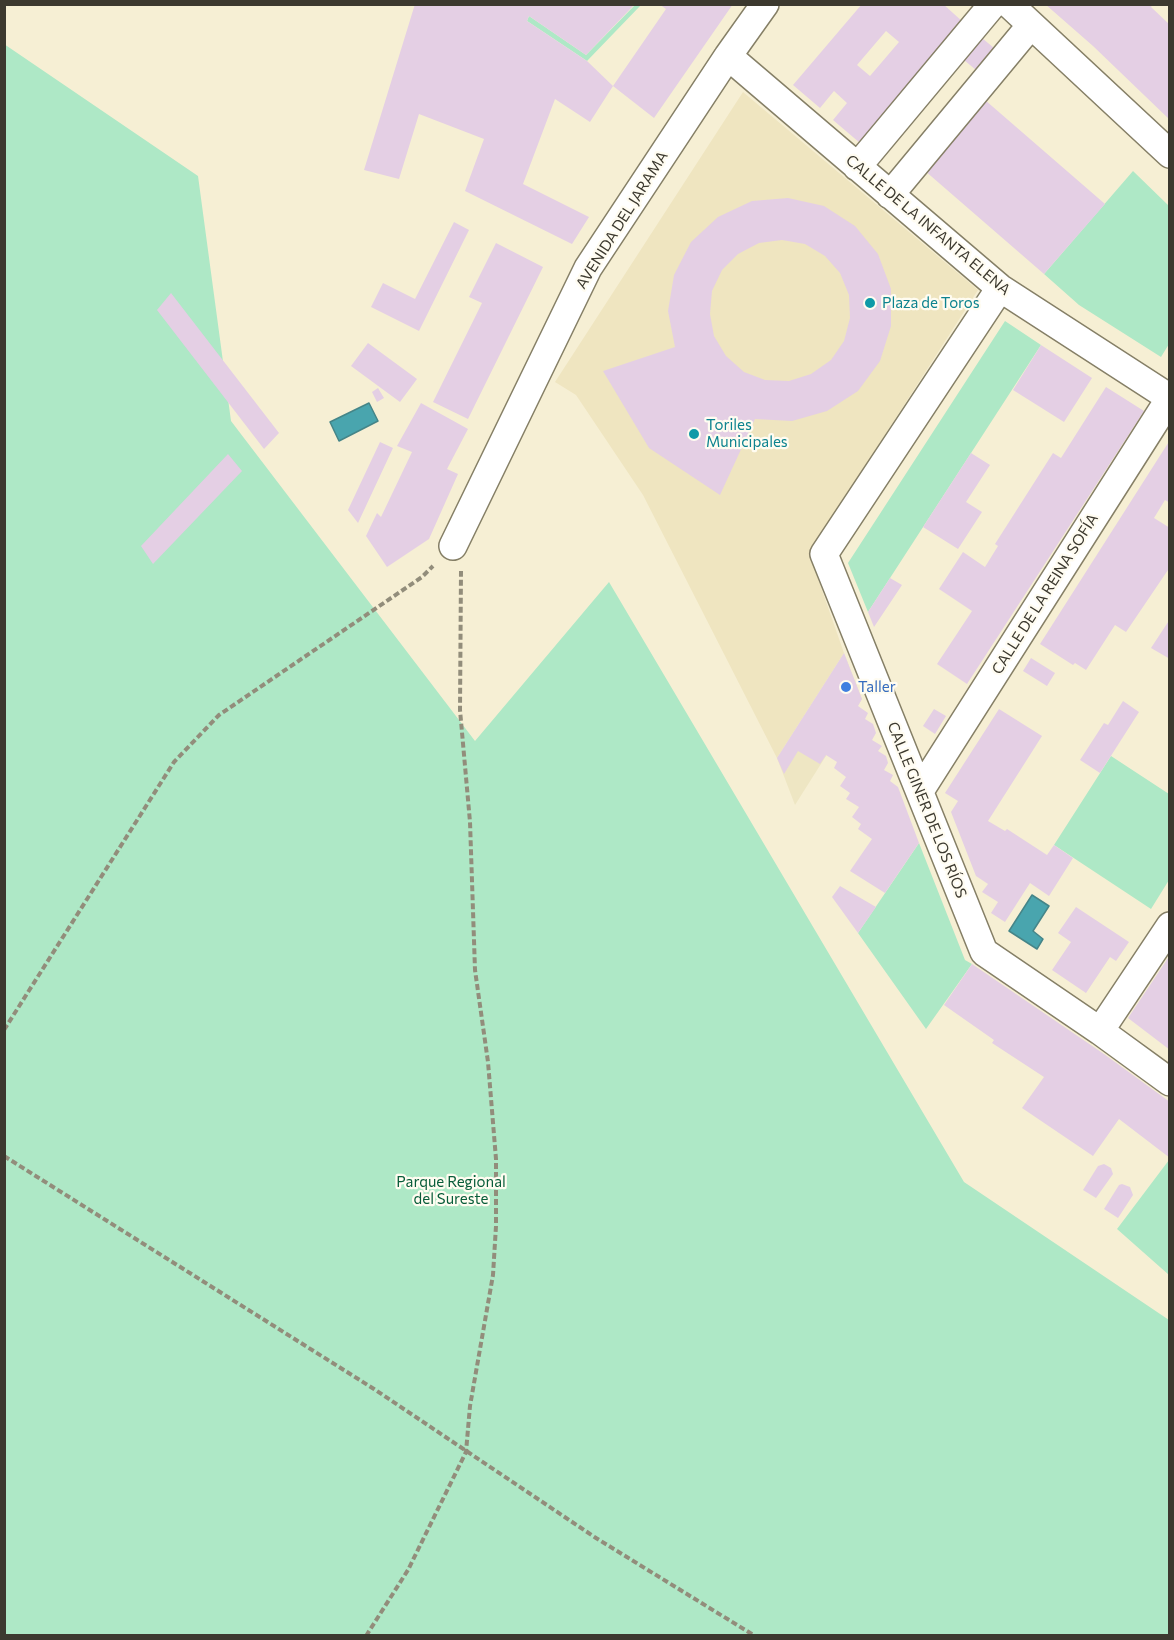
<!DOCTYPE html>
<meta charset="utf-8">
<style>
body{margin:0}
#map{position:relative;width:1174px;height:1640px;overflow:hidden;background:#f6efd4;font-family:Commissioner,sans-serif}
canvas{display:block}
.frame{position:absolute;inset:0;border:6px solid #3c392f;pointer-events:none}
</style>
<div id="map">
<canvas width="1174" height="1640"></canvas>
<div class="frame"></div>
</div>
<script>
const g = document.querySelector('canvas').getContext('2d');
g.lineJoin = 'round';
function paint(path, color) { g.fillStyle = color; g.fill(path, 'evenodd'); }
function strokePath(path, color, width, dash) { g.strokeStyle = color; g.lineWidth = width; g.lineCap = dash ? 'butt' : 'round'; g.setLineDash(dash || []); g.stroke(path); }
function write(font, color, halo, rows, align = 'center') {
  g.font = font + ' Commissioner,sans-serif'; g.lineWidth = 4.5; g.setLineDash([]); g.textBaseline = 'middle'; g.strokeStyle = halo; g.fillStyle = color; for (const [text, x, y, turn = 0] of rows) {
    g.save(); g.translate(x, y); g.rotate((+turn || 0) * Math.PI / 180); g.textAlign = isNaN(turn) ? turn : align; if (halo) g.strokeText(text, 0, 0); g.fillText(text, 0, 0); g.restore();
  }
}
paint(new Path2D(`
 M844,653L862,699L795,805L777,758Z`), '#eee6c3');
paint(new Path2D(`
 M635,5H641L587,61L527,21L529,16L586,55Z
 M4,44L198,176L231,421L475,741L609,582L964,1182L1169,1320V1635H5Z
 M1133,171L1169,206V344L1161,357L1079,305L1044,274Z
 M1005,321L1041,345L868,612L848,563Z
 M1111,756L1169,794V880L1151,909L1054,845Z
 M919,843L965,960L972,964L926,1029L858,933Z
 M1169,1160V1275L1117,1229Z`), '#aee8c6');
paint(new Path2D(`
 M743,92L978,290L809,553L844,653L777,758L643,495L576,395L555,382Z`), '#efe5c0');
const water = new Path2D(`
 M369,403L378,421L339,441L330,422Z
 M1032,895L1049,906L1033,931L1043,939L1037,949L1009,931Z`);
paint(water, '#49a5ae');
strokePath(water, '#458588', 1.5);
paint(new Path2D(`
 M415,4H635L586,55L529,16L527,21L587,61L613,86L666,9L659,4H733L654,118L613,86L590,122L555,99L523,184L589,217L572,244L465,191L484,139L419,114L399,179L364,170Z
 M862,4H943L963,22L860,143L833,120L847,103L834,91L820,108L793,85ZM886,31L899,42L870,76L857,65Z
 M1045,4H1153L1151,7L1170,25V120L1093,46Z
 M982,38L994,48L976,70L964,60Z
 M985,100L1105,204L1044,274L924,170Z
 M788,198L824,206L855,226L878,254L891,289V326L880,361L858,391L827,411L792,421L755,419L720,495L649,448L603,371L675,347L668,311L674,275L691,242L718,217L752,201ZM782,240L805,244L825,256L840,273L849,295L850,318L844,341L831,360L811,374L789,381L765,380L744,372L726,356L714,336L710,314L712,291L722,270L738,254L759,243Z
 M454,222L469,230L419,331L371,307L383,283L415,299Z
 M496,243L543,267L468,419L433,402L482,303L469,297Z
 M171,293L279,433L264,449L157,310Z
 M368,343L417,379L400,402L351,366Z
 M1041,345L1092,378L1064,422L1013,390Z
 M1106,387L1144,411L967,684L937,664L972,611L939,589L963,552L985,567L998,546L995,544L1053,453L1061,458Z
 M378,388L384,398L377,402L372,392Z
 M421,403L468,429L447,469L458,474L429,539L387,567L366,536L377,513L381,517L412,452L397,446Z
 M1170,440V503L1165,500L1154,518L1170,528V567L1126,632L1115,625L1086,670L1075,663L1073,665L1040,644Z
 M380,442L393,448L358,523L348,510Z
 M971,453L990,465L966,502L982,512L958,549L923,527Z
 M228,454L242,471L153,564L141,546Z
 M890,578L902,585L874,627L868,612Z
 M1170,619V659L1151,648Z
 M844,653L862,699L858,706L868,713L865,719L873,724L876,733L872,740L882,746L878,751L886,756L888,763L884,770L893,775L890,781L898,787L919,843L885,893L850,871L872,839L858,829L861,824L852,817L859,807L846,799L850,793L840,786L846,777L834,768L837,762L826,755L820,764L798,751L784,774L777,758Z
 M1031,658L1055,673L1047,686L1023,671Z
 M1123,701L1139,712L1100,773L1080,760L1104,723L1108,725Z
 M934,709L946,716L935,734L923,726Z
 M999,709L1042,736L988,821L1005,831L1007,829L1047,855L1054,845L1073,858L1049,896L1030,883L1005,922L991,913L998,902L982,892L988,884L976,876L951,812L958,801L945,793Z
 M840,886L876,907L858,933L832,897Z
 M1076,907L1129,942L1116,961L1110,957L1086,993L1052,970L1071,942L1058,933Z
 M1170,955V1050L1128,1018Z
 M972,964L1104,1054L1170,1102V1158L1119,1119L1093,1156L1022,1108L1044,1077L992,1043L994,1040L944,1005Z
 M1104,1164L1111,1168L1113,1174L1096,1198L1083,1190L1098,1166Z
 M1122,1184L1130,1187L1133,1195L1118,1218L1104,1209L1119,1185Z`), '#e4cfe4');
const minor = new Path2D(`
 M1009,4L1170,154
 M728,56L1000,288L1170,398
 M857,167L993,4
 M890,195L1031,25
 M1000,288L824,554L984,952L1100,1031L1170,1082
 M453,546L588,268L728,56L765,4
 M920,791L1170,398
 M1100,1031L1170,926`);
strokePath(minor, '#857f66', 30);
strokePath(new Path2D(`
 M4,1030L174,762L219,715L422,577L433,566
 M4,1156L374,1389L596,1538L755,1636
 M366,1636L408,1570L466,1452L470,1406L493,1275L496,1226V1159L488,1062L475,970L470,822L460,710L461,571`), '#928d7b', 4, [6, 3]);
strokePath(minor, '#fff', 27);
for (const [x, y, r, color] of [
 [870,303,6,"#0f9aa8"],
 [694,434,6,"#0f9aa8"],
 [846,687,6,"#3f7fe0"]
]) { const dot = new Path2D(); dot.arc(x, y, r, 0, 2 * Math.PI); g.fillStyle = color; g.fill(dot); strokePath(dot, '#fffcf1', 2); }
write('15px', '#3c392f', '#fffcf1', [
 ["AVENIDA DEL JARAMA",622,220,-58],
 ["CALLE DE LA INFANTA ELENA",928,225,40],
 ["CALLE DE LA REINA SOFÍA",1045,594,-58],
 ["CALLE GINER DE LOS RÍOS",927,810,68]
]);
write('15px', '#0d838f', '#fffcf1', [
 ["Plaza de Toros",882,303],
 ["Toriles",706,425],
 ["Municipales",706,442]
], 'left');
write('15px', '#366cbe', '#fffcf1', [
 ["Taller",858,687]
], 'left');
write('15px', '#075c39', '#fffcf1', [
 ["Parque Regional",451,1182],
 ["del Sureste",451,1199]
]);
</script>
